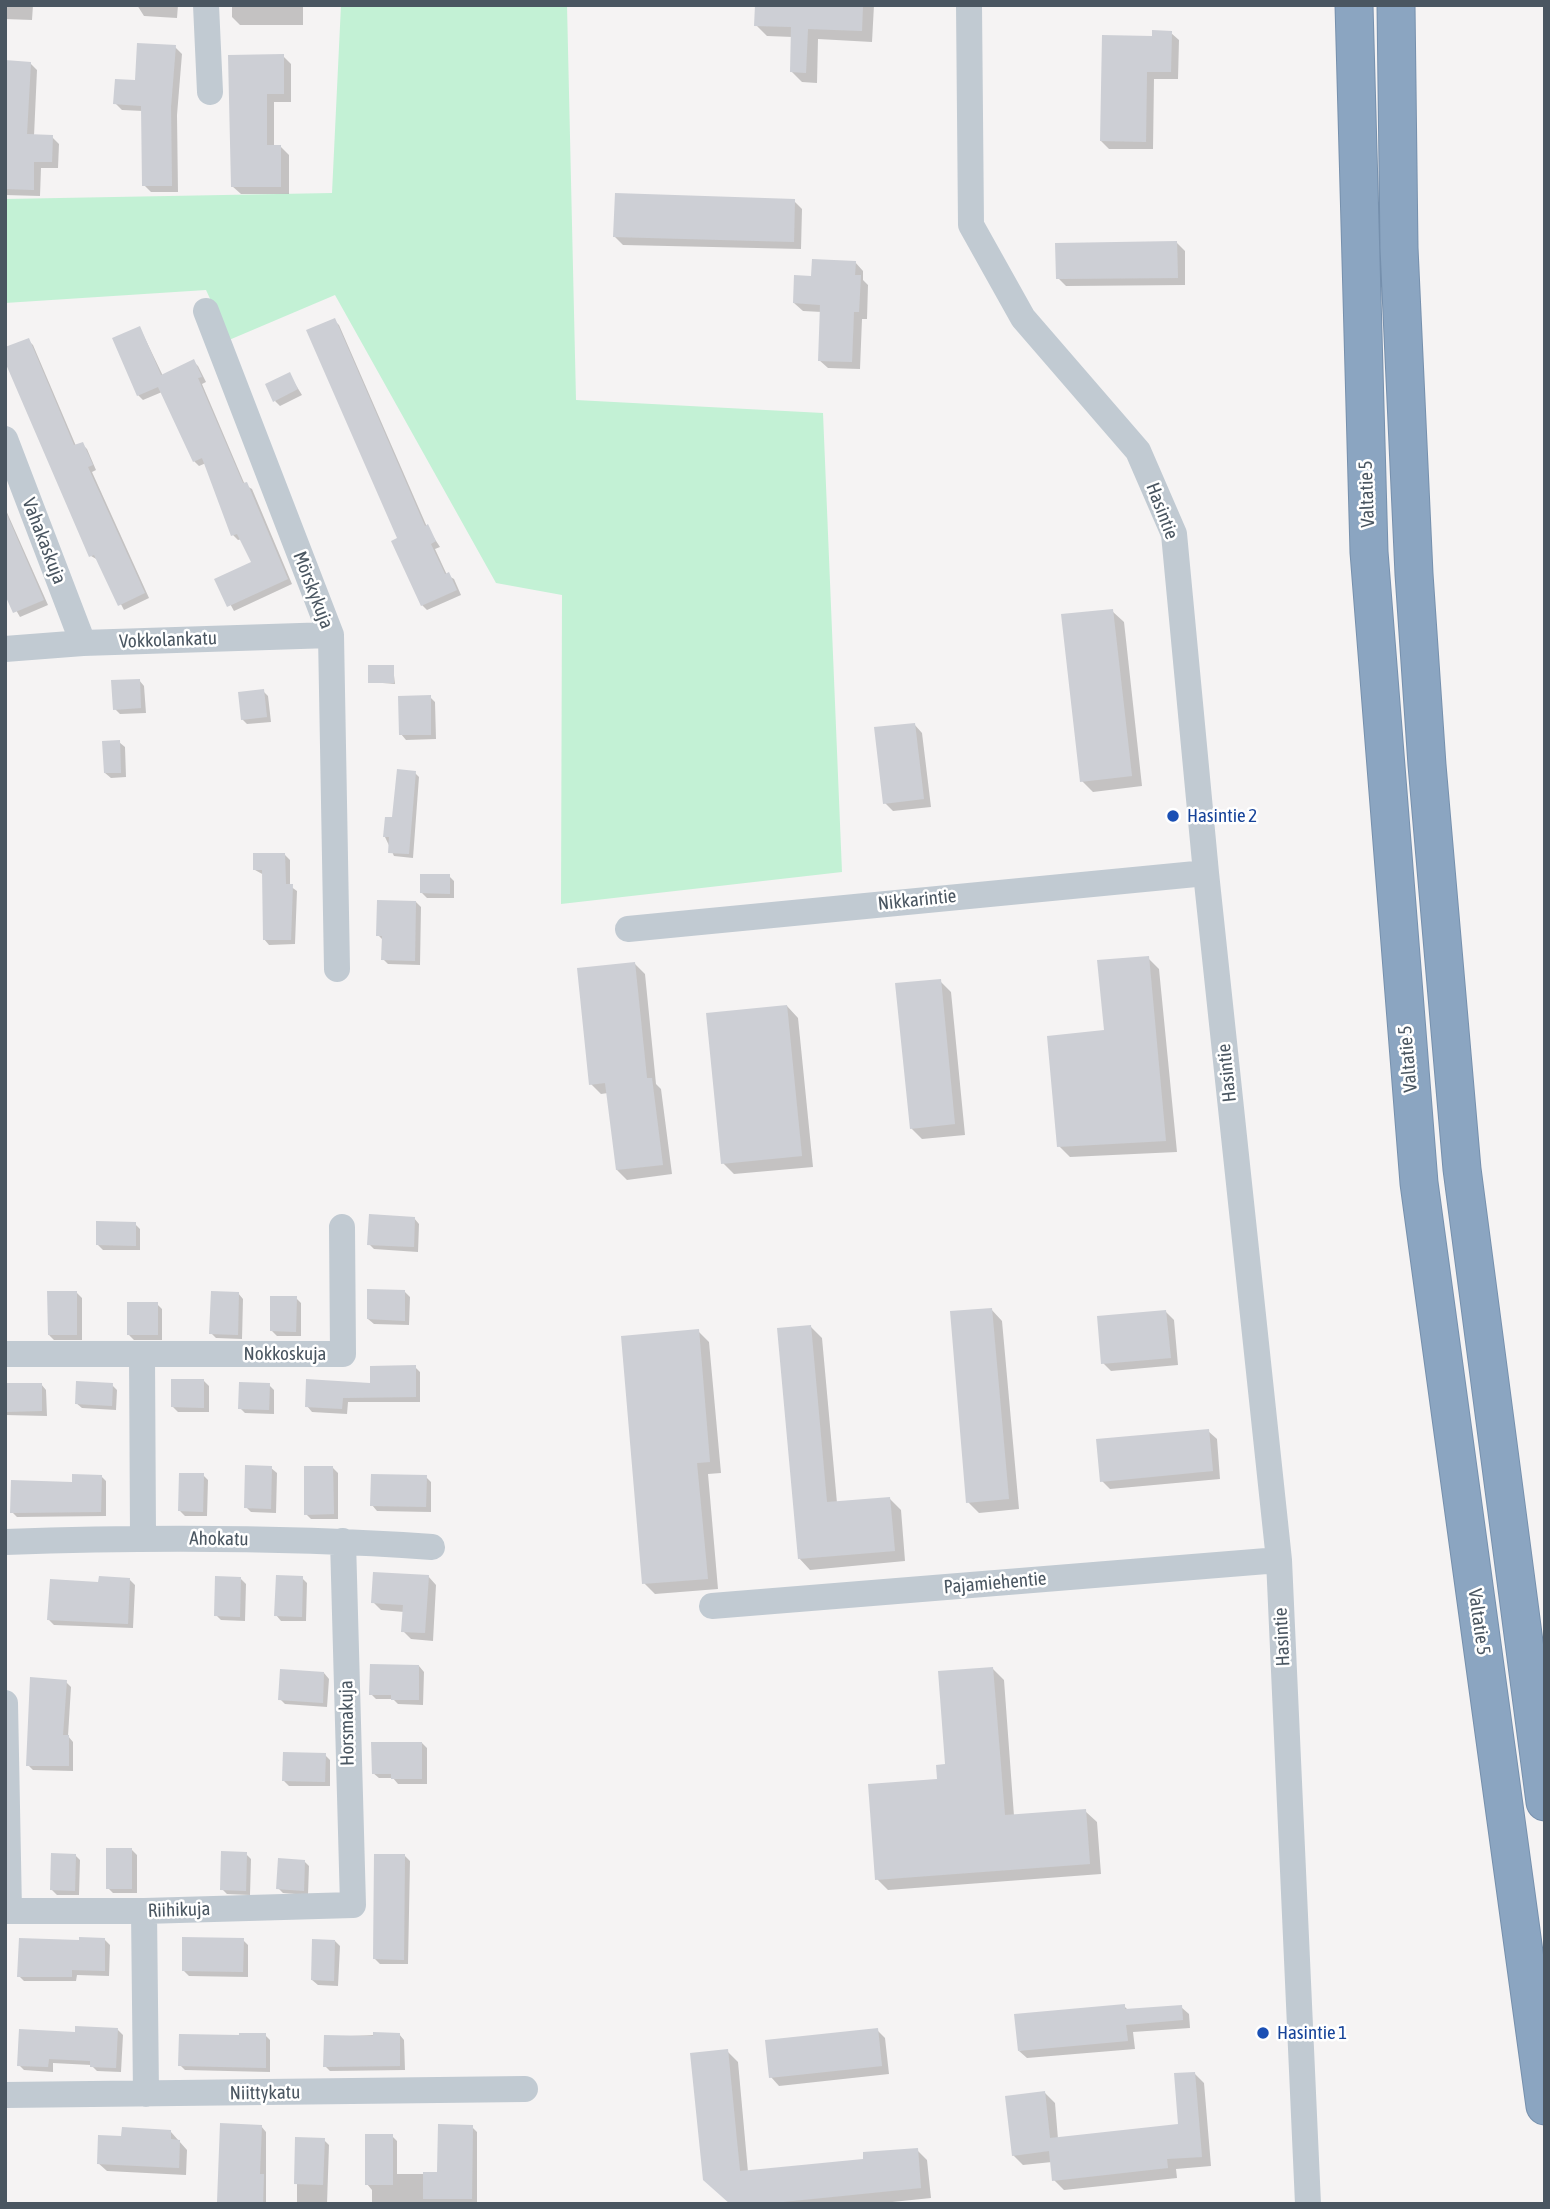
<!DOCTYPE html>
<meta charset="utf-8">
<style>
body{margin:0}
#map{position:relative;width:1550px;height:2209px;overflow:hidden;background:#f5f3f3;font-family:"Asap Condensed",sans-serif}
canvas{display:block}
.frame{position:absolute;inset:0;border:7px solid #4a5661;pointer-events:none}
</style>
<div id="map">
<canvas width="1550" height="2209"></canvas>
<div class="frame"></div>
</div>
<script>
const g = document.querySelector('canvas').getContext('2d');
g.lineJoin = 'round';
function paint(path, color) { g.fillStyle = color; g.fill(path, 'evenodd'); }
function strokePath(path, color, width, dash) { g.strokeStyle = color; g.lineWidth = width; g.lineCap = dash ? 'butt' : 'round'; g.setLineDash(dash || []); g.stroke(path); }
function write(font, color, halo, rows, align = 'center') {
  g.font = font + ' "Asap Condensed",sans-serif'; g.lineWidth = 5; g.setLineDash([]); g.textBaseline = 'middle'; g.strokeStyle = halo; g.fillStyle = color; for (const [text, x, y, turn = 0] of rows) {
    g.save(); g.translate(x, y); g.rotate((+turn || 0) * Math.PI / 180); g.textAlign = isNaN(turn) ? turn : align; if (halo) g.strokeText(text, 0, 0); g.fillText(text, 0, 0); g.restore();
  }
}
paint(new Path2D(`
 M341,5H567L576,400L823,413L842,872L561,904L562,595L496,583L335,295L229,340L206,290L5,303V199L332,193Z`), '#c3f1d5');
paint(new Path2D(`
 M5,5H33L32,20L5,19Z
 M137,5H178L177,18L144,16Z
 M232,5H303V25H240L232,17Z
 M757,5H874L872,42L818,39L817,83L802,82L791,71L793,37L767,36L756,25Z
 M1171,33L1179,40L1178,79H1154L1153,149H1109L1101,141L1154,38Z
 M175,47L182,54L177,115L178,192H151L144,185L143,111L122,110L115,103Z
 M230,56H283L291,64V102H274V147H281L289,155V194H241L232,186Z
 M5,62L30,63L37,70L34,136L52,137L59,144L58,168H41L40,196L5,195Z
 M794,201L802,209L801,249L623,245L615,237Z
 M1177,243L1185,251V285L1066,286L1058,278Z
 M855,262L863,271V280L868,285L867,319H862L860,369L828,368L819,360L822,312L803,311L794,303Z
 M334,320L339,325L427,527L440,547L435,549L447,575L454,579L461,595L427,610L422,605Z
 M140,328L163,376L193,361L198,366L206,382L202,384L245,485L252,489L292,584L234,611L217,580L253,563L242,539L238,540L233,535L206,463L199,466L194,461L162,392L143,400L138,395Z
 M28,340L33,345L76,446L82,444L87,449L96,470L92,472L149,598L124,610L98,560L91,556Z
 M289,374L302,395L280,406L275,401Z
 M5,508L48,605L20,617L5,591Z
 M1112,611L1124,622L1142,786L1093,792L1082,781Z
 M393,667L395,684L370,682Z
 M139,680L144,686L146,713L120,714L115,709Z
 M263,691L268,696L271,722L247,724L242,719Z
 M430,697L435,702L436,739L406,740L401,734Z
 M914,724L922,733L931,807L893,811L885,803Z
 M119,742L125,747L126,777L111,778L105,773Z
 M415,773L419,777L413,858L394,856L385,837Z
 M285,855L290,860V886L297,891L295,944L269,945L264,939V875L255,870Z
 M449,876L454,881V898H427L422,893Z
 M416,902L421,907L420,965L388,964L383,959L384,941L378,935Z
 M1148,958L1159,969L1177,1152L1070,1157L1059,1146Z
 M635,964L645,974L656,1084L661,1089L672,1174L627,1180L617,1170L608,1093L601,1094L591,1084Z
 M940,981L951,992L965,1135L922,1139L911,1128Z
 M787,1006L798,1018L813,1167L734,1174L723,1163Z
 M414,1218L419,1224L418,1252L374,1249L369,1244Z
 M135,1224L140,1229V1250H103L97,1244Z
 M405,1292L410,1297L409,1325L374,1324L368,1319Z
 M77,1293L82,1298V1340H54L49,1335Z
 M238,1293L243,1299L242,1339L216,1338L211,1333Z
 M296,1298L301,1303V1336H277L272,1331Z
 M157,1304L162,1309V1340H134L129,1335Z
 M991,1309L1002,1321L1019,1509L979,1513L968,1502Z
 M1166,1312L1174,1320L1178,1365L1111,1371L1103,1363Z
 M811,1327L822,1338L837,1503L890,1499L901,1510L905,1561L810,1570L799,1558Z
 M698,1331L709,1342L721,1473L708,1474L718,1589L655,1594L644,1583Z
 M415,1367L420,1372V1402H348L347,1414L312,1412L307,1406Z
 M204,1381L209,1386V1412H178L173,1407Z
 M41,1384L46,1390L47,1416L5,1415V1385Z
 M112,1385L117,1390L116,1410L82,1408L76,1403Z
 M269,1385L274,1390V1414L245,1413L240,1408Z
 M1208,1431L1217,1439L1220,1479L1110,1489L1102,1481Z
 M271,1468L277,1473L276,1513L251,1512L246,1507Z
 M333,1468L338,1473V1519H311L306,1514Z
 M203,1475L208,1480L207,1516H185L180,1511Z
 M101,1476L106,1481V1516L17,1517L12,1512Z
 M426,1477L431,1482V1512L377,1511L372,1505Z
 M428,1576L436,1585L433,1641L411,1639L403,1631L404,1612L381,1610L373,1602Z
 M302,1578L307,1583L306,1621H281L276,1615Z
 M129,1579L135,1585L133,1628L54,1625L49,1620L100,1584Z
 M241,1579L246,1584L245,1621L221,1620L216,1615Z
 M419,1666L424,1672L423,1705L398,1704L393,1699H376L371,1694Z
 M993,1669L1004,1680L1014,1816L1085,1811L1097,1822L1101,1874L888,1890L877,1879L947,1766Z
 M324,1673L329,1679L327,1707L285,1704L280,1699Z
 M66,1682L71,1687L68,1736L73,1742V1771L33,1770L28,1765Z
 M422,1743L427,1748V1784H398L393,1778H379L373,1773Z
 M325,1755L330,1760V1786H289L284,1781Z
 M132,1850L137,1855V1893H113L108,1888Z
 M246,1854L251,1859L250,1895L227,1894L222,1889Z
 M75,1855L80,1860L79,1895H57L51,1889Z
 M405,1856L410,1861L408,1964H380L375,1959Z
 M304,1861L309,1866L308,1895L283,1893L278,1888Z
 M105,1940L110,1945L109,1976L77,1975L76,1981H24L19,1976Z
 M243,1940L248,1945V1977L189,1976L184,1971Z
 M335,1941L340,1946L338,1986L318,1985L312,1980Z
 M1124,2006L1128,2010L1181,2007L1189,2014L1190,2028L1133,2032L1135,2049L1027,2058L1019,2051Z
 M117,2029L123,2035L121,2072L97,2071L91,2065L53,2063V2072L24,2070L19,2065L77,2034Z
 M877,2030L885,2038L889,2074L779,2086L771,2077Z
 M399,2034L404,2040L405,2070L330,2071L325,2066V2037Z
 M265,2035L270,2040V2072L185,2070L180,2065Z
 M727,2051L738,2062L748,2172L865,2160L917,2150L927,2160L931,2198L873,2204H733Z
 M1194,2073L1204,2083L1211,2166L1176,2169L1177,2178L1064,2190L1054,2180L1052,2162L1023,2165L1013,2155L1045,2093L1055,2103L1058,2139L1180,2126Z
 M261,2126L266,2132V2204H221L219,2202Z
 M472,2127L477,2132V2204H372V2190L367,2184L392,2136L397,2141V2174H438Z
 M171,2132L187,2150L186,2175L107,2171L98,2163L123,2138Z
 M297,2139L324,2140L329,2145L327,2204H297Z`), '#0003');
paint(new Path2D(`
 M755,5H863L862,31L808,29L806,73L790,72L791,27L754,26Z
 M1152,30L1172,31L1171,72H1147L1146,142L1100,141L1102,35L1152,36Z
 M137,43L176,45L171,107L172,186H142L141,106L113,104L115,79L135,80Z
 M284,54V94H267V145H281V187H231L228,55Z
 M5,60L31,62L27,134L53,135L52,162H34V190L5,189Z
 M615,193L795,199L794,242L613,237Z
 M1177,241L1178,278L1056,279L1055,243Z
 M812,259L856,261L855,275H861L859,312H854L852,362L818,361L820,305L793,303L794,275L811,276Z
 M335,318L425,526L428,524L436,541L431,544L445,574L449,572L457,590L421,606L391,541L397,538L306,330Z
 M140,326L161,375L194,359L202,377L198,378L243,483L247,482L288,579L227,607L214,579L251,562L237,534L231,536L202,458L193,462L158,387L137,396L112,338Z
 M29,338L74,445L83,442L93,465L88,467L145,593L118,606L94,555L89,557L5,362V347Z
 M290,372L298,389L273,402L265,384Z
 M5,510L44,600L13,613L5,595Z
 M1113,609L1132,776L1080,782L1061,614Z
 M368,665H394V683H368Z
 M140,679L141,708L113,710L111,680Z
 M264,689L267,717L241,720L238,692Z
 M431,695V735H399L398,696Z
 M915,723L924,799L883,804L874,727Z
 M120,740L121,773H104L102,741Z
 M397,769L416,771L409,854L388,853L389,837H383L385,817H392Z
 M253,853H285L286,884H293L291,940H263L262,870H253Z
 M420,874H450V894L420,893Z
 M377,900L416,901L415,961L381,960L382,936H376Z
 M1149,956L1166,1141L1057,1147L1047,1036L1104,1030L1097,960Z
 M635,962L647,1078H652L663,1165L616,1170L605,1083L589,1085L577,968Z
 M941,979L955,1124L910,1129L895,983Z
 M787,1005L802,1156L721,1164L706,1013Z
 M369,1214L415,1217L414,1247L367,1245Z
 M96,1221L136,1222V1246L96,1245Z
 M367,1289L405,1290V1321L367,1319Z
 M47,1291H77V1335H48Z
 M211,1291L239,1292L238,1335L209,1334Z
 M270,1296H297L296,1332L270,1331Z
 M127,1302H158V1335H127Z
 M992,1308L1009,1499L966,1503L950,1311Z
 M1166,1310L1171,1358L1101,1364L1097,1316Z
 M811,1325L827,1502L890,1497L895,1551L798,1559L777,1328Z
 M699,1329L710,1462L697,1463L708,1579L642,1584L621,1336Z
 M416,1365V1397L343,1398L342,1409L305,1407L306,1379L370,1383V1366Z
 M171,1379H204V1408L171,1407Z
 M76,1381L113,1383L112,1406L75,1404Z
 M239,1382L270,1383L269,1410L238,1409Z
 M5,1383H42V1411L5,1412Z
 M1209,1429L1213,1471L1100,1482L1096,1439Z
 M245,1465L272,1466L271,1509L244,1508Z
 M304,1466H333L334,1514L304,1515Z
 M179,1473H204L203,1512L178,1511Z
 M72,1474L102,1475L101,1512L10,1513L11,1480L72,1482Z
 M371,1474L427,1475L426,1507L370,1506Z
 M373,1572L429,1575L425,1633L401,1632L403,1605L371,1603Z
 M276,1575L303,1576L302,1617L274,1616Z
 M99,1576L130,1578L128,1624L47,1620L50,1579L98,1582Z
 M215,1576L241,1577L240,1617L214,1616Z
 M370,1664L419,1665V1700H391V1695H369Z
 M993,1667L1005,1815L1086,1809L1090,1864L875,1880L868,1784L937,1779L936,1765L945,1764L938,1671Z
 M280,1669L324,1672L323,1703L278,1700Z
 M30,1677L67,1680L63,1735H69V1766H26Z
 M371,1742H422V1779H391V1774H372Z
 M283,1752L326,1753L325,1782L282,1781Z
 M106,1848H132V1889H106Z
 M221,1851L247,1852L246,1891L220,1890Z
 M51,1853L76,1854L75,1891L50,1890Z
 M374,1854H405L404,1960L373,1959Z
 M278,1858L305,1860L304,1891L276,1889Z
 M79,1937L105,1938V1971L72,1970V1977H17L19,1938L79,1940Z
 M182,1937L244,1938L243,1972L182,1971Z
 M312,1939L335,1940L334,1981L311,1980Z
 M1125,2004V2009L1182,2005L1183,2020L1126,2025L1128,2041L1018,2051L1014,2014Z
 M75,2026L118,2028L116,2068L90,2067V2061L49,2059L48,2067L17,2066L19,2029L75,2032Z
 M878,2028L882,2066L769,2078L765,2040Z
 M373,2032L400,2033V2066L323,2067L324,2035L373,2036Z
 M239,2033H266V2068L178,2066L179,2034L239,2035Z
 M728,2049L740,2171L863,2159V2152L918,2148L921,2188L763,2204H730L703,2180L690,2053Z
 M1195,2072L1202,2157L1167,2159L1168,2168L1052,2181L1049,2151L1012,2156L1005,2096L1045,2091L1050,2138L1178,2124L1174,2073Z
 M220,2123L262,2125L260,2174H264L263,2204L217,2202Z
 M438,2124L473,2125L472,2199H423V2172H437Z
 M122,2127L171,2130V2139L180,2140L179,2168L97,2164L98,2135L121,2136Z
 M365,2134H393V2185H365Z
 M295,2137L325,2138L323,2185L294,2184Z`), '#cdcfd5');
const highway = new Path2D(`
 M1354,5L1369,552L1419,1183L1545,2106
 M1396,5L1399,248L1414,574L1427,765L1462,1169L1545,1802`);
strokePath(highway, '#7690ad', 39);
strokePath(new Path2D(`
 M206,5L210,92
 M969,5L971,225L1023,318L1138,451L1174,534L1206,873L1279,1560L1308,2204
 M206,311L331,635L337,969
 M5,439L83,643
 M5,649L83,643L331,635
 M628,929L1206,873
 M5,1354H343L342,1227
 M142,1355L143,1537
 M5,1542C148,1537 290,1537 432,1547
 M712,1606L1279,1560
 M5,1703L9,1911
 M5,1911H144L353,1905L343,1541
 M144,1911L146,2094
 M5,2095L525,2089`), '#c1cad2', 26);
strokePath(highway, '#8ba5c1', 37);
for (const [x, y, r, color] of [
 [1173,816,7,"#1a4fb4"],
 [1263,2033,7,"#1a4fb4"]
]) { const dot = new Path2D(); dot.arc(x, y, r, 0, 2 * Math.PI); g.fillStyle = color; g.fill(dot); strokePath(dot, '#fff', 2.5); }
write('19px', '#4a5661', '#fff', [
 ["Valtatie 5",1367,494,-92],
 ["Hasintie",1162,511,69],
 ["Vahakaskuja",44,541,69],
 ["Mörskykuja",313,590,69],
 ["Vokkolankatu",168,640,-2],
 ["Nikkarintie",917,900,-6],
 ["Valtatie 5",1408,1059,-95],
 ["Hasintie",1227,1073,-96],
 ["Nokkoskuja",285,1354],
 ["Ahokatu",219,1539,1],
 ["Pajamiehentie",995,1583,-5],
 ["Valtatie 5",1479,1622,82],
 ["Hasintie",1282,1637,-93],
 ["Horsmakuja",347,1723,-91],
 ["Riihikuja",179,1910,-2],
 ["Niittykatu",265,2093,-1]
]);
write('19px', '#164399', '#fff', [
 ["Hasintie 2",1187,816],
 ["Hasintie 1",1277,2033]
], 'left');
</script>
